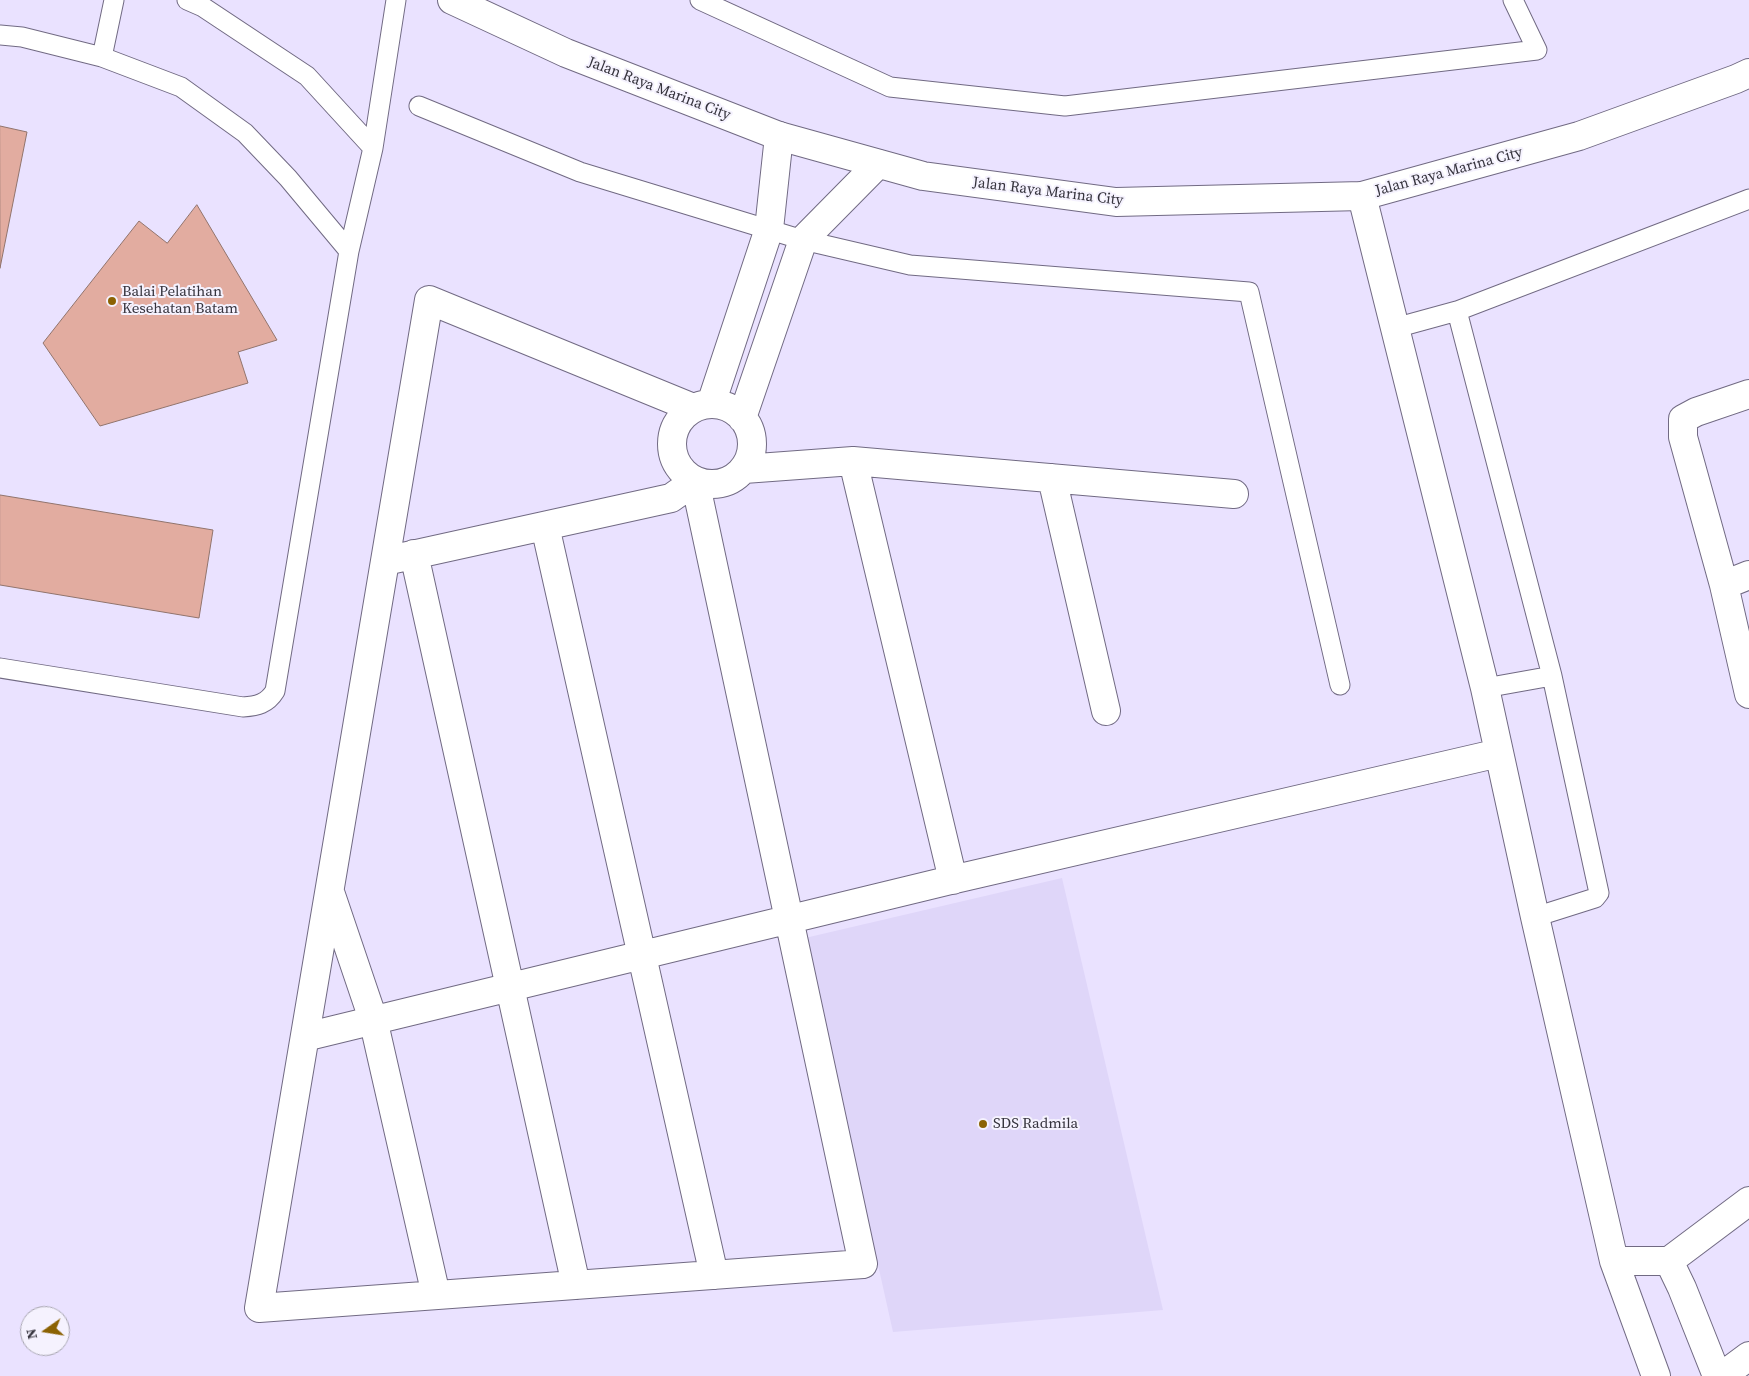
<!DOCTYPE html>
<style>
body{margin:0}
#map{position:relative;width:1749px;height:1376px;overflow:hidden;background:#eae2ff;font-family:"Source Serif 4",serif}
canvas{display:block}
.north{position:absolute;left:20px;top:1306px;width:50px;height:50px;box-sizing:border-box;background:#f5f2fe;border:1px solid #a8a6b1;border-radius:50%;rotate:257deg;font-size:14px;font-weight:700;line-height:20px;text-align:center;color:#35333d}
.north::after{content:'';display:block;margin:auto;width:18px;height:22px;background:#8b6203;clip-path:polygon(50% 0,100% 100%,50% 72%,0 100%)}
</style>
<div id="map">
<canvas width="1749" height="1376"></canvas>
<div class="north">N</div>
</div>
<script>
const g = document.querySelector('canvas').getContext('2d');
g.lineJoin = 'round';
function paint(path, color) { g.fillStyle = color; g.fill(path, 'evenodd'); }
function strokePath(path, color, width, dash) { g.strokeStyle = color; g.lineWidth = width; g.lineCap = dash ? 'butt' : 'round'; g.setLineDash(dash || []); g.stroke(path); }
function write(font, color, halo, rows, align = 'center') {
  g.font = font + ' "Source Serif 4",serif'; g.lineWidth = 4; g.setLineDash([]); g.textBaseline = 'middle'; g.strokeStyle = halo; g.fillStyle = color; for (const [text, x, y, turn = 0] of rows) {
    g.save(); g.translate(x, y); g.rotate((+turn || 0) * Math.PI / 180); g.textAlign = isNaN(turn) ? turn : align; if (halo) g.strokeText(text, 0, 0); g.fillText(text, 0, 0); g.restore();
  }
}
paint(new Path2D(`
 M1062,878L1163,1310L893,1332L805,938Z`), '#dfd6f9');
const building = new Path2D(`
 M0,126L27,132L0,268Z
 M197,205L277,340L238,352L248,383L100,426L43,343L139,221L167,243Z
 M0,495L213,530L199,618L0,585Z`);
paint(building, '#e2aca0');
strokePath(building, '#91746d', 1);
const lane = new Path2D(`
 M187,0L203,7L307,76L373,148
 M700,0L890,87L1065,106L1537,50L1513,0
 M0,35L22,37L102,57L181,87L245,133L288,178L349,251
 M102,57L114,0
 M419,106L580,172L803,240L910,265L1249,292L1340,685
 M1395,328L1457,311
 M0,668L243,707C257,706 267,704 275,691L349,251L373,148L396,0
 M1485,688L1552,676
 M1535,917L1595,898L1599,893L1552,676L1457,311L1749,199`);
const street = new Path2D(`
 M1362,196L1485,688L1535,917L1614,1261L1656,1376
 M1749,394L1696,412L1683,419V437L1724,585L1749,694
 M711,404L769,229L779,136
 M672 444a40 40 0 1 1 80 0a40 40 0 1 1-80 0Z
 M742,418L803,240L878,164
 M853,461L953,880
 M744,469L853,461L1234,494
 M1052,478L1106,711
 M545,526L714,1275
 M414,554L576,1285
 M385,561L671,498L695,481L863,1264L259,1308L429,300L693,408
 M1724,585L1749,575
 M331,895L373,1019L436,1295
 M305,1037L951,880L1499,753
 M1614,1261H1669
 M1717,1376L1682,1288L1669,1261L1749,1201
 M1722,1376L1749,1356`);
const secondary = new Path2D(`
 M452,0L566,53L779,136L923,176L1116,202L1362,196L1579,136L1736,79L1749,73`);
strokePath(lane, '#716a83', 21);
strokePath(street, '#716a83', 30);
strokePath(secondary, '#716a83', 30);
strokePath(lane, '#fff', 19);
strokePath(street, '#fff', 28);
strokePath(secondary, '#fff', 28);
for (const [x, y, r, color] of [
 [112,301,5,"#8b6203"],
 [983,1124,5,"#8b6203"]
]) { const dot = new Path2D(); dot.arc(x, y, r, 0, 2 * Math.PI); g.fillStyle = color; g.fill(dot); strokePath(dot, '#f5f2fe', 2); }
write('15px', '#35333d', '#f5f2fe', [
 ["Jalan Raya Marina City",659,89,21],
 ["Jalan Raya Marina City",1449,172,-15],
 ["Jalan Raya Marina City",1048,192,7]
]);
write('15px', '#35333d', '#f5f2fe', [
 ["Balai Pelatihan",122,292],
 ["Kesehatan Batam",122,309],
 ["SDS Radmila",993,1124]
], 'left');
</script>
